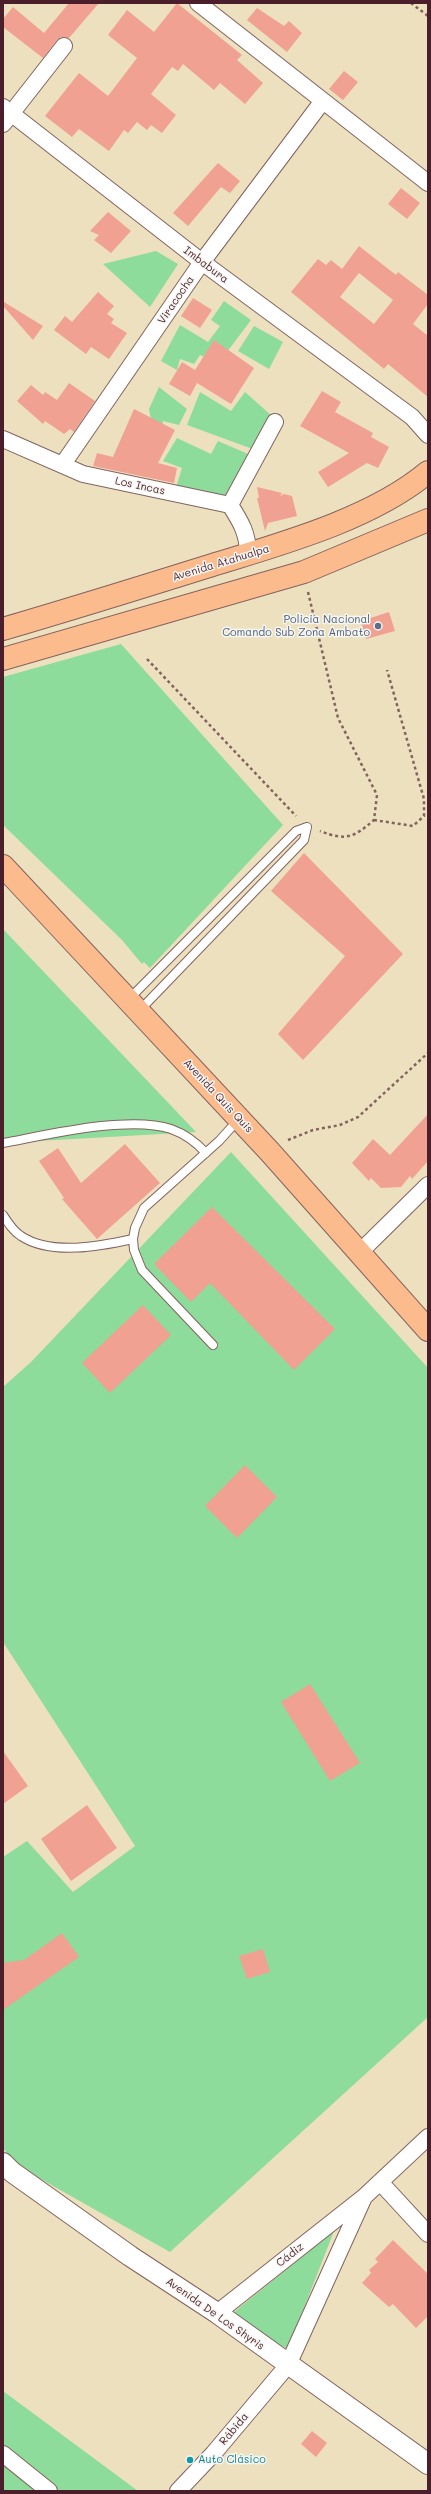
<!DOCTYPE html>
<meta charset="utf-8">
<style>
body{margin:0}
#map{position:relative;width:431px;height:2494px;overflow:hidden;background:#ede0bf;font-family:Mali,sans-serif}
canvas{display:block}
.frame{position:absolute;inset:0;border:4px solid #4a1f2b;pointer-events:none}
</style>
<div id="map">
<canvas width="431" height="2494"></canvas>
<div class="frame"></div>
</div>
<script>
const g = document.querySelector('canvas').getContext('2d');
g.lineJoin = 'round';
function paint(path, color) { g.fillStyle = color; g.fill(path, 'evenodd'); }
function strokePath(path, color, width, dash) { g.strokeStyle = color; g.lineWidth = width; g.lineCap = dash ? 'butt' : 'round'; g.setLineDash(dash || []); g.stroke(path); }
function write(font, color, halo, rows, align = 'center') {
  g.font = font + ' Mali,sans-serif'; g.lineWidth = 3; g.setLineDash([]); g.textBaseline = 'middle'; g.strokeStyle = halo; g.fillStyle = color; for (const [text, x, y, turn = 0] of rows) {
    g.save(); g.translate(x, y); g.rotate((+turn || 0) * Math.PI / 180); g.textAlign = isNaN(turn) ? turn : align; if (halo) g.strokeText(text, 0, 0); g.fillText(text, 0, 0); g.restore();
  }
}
paint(new Path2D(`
 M156,251L178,264L150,307L103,264Z
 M224,301L251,320L218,364L200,355L194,364L180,359L177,370L161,361L180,325L208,342L220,326L211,320Z
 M254,326L283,342L269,369L238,351Z
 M159,387L187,409L179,425L163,421L162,433L152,426L149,409Z
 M200,392L231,411L245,392L272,416L258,451L187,425Z
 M177,438L211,454L218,441L255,457L235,501L175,491L182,468L163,461Z
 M121,644L283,825L150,968L144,962L142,964L122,940L3,825V677Z
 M3,929L196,1132L3,1143Z
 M231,1152L428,1368V2017L170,2252L16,2165L3,2148V1857L27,1841L73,1892L135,1846L3,1642V1387L31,1362Z
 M334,2231L288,2349L228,2317Z
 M3,2391L138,2491H3Z`), '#8ddc9b');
paint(new Path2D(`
 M69,3H99L69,38L61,37L57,40L43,58L3,27V19L13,7L44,33Z
 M177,3L242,55L237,60L263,83L245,104L220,83L214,90L183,64L178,71L172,67L151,94L176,115L162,133L151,125L147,130L137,122L128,133L124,130L109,151L79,129L72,137L45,116L79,73L108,96L137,58L108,35L127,10L154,32Z
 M257,8L284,26L289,21L302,33L287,52L247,20Z
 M344,71L358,82L343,100L329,89Z
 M218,163L240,181L230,193L221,187L188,226L173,213Z
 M401,188L420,203L407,219L388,204Z
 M108,212L131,231L111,253L94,240L99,235L90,231Z
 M359,246L396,275L398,272L428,295V304L413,324L428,336V397L388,364L384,369L291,292L318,259L326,265L331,260L342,269ZM359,273L393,300L374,324L340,297Z
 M98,292L114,306L107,314L114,319L111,323L127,333L109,359L91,347L86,354L54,330L65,316L72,322Z
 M193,298L212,310L200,328L181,316Z
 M4,302L43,326L33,340L3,306Z
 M214,340L254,368L231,404L197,383L190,396L169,384L182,362L195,370Z
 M69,383L95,401L74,432L70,429L64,434L45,421L43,424L17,401L31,385L43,395L45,392L57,400Z
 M322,391L341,402L335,412L373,433L371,437L389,447L378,468L367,463L328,487L318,472L349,453L300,426Z
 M134,409L175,430L158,463L177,468L174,483L93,466L97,453L113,457Z
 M257,487L282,493L280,496L284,494L292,496L297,516L268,523L265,531L257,498H259Z
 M389,612L395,631L366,639L361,621Z
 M304,853L403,954L303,1060L278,1034L345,956L271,891Z
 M428,1114V1161L412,1179L410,1176L401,1187L381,1188L371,1178L369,1181L352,1163L373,1139L390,1155Z
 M125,1144L160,1183L97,1239L62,1199L64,1198L39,1161L58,1148L81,1183Z
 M212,1207L335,1329L294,1370L210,1283L191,1302L154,1264Z
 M143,1305L171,1335L110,1393L82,1363Z
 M245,1465L277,1497L237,1538L205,1506Z
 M310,1684L360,1763L330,1781L281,1702Z
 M3,1751L28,1786L3,1804Z
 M87,1805L117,1848L71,1881L41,1839Z
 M62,1933L79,1957L3,2010V1963L24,1960Z
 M263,1949L270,1972L247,1979L239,1956Z
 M393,2240L428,2274V2316L416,2328L393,2304L389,2307L362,2283L371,2273L369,2270L378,2262L375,2259Z
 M312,2431L327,2443L316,2457L301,2444Z`), '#f0a192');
const service = new Path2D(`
 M129,999L296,831L307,827
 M140,1010L304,840L307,827
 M3,1143C47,1135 129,1115 171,1129C185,1134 196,1142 206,1153
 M3,1215C8,1223 13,1231 21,1236C51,1256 101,1246 133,1239
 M213,1345L142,1270L134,1250L133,1239L135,1228L144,1208L219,1141L239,1119`);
const minor = new Path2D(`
 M198,3L428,183
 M3,107L202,262L412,417L428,435
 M3,124L64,46
 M3,439L83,474L230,505C241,522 248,534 248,554
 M63,464L202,262L322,102
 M230,505L275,422
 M359,1253L428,1185
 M380,2182L428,2234
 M217,2313L364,2197L428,2137
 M3,2454L49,2491
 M178,2491L213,2454L288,2365L364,2197`);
const tertiary = new Path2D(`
 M3,2163L12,2172L130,2256L217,2313L428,2464`);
const primary = new Path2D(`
 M3,629C71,609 139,588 206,567C277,545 371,520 428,472
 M3,659L304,572L428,520
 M3,866L270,1152L428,1330`);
strokePath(service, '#83635f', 10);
strokePath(minor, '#83635f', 18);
strokePath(tertiary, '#83635f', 22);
strokePath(primary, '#83635f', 24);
strokePath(new Path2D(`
 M411,3L428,16
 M308,592L338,718L377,795L374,820C353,838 346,841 320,831
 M147,659L296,816
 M374,820L413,826L424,816V799L387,670
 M288,1140L313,1130L340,1125L358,1117L428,1053`), '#83635f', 2.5, [3, 3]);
strokePath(service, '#fff', 8);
strokePath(minor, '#fff', 16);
strokePath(tertiary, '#fff', 20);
strokePath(primary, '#fbbb8c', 22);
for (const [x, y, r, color] of [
 [378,626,4,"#5c6f8a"],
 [190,2460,4,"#0f9aa8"]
]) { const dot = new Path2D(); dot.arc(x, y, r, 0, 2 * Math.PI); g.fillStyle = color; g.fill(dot); strokePath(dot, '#f6f6f2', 1.5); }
write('11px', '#4a1f2b', '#f6f6f2', [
 ["Imbabura",206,265,37],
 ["Viracocha",176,300,-56],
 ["Los Incas",140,486,12],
 ["Avenida Atahualpa",221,563,-17],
 ["Avenida Quis Quis",218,1096,47],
 ["Cádiz",290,2255,-38],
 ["Avenida De Los Shyris",215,2314,35],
 ["Rábida",234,2429,-50]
]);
write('11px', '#4e5e75', '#f6f6f2', [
 ["Policia Nacional",370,620],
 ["Comando Sub Zona Ambato",370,633]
], 'right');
write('11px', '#0d838f', '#f6f6f2', [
 ["Auto Clásico",198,2460]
], 'left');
</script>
